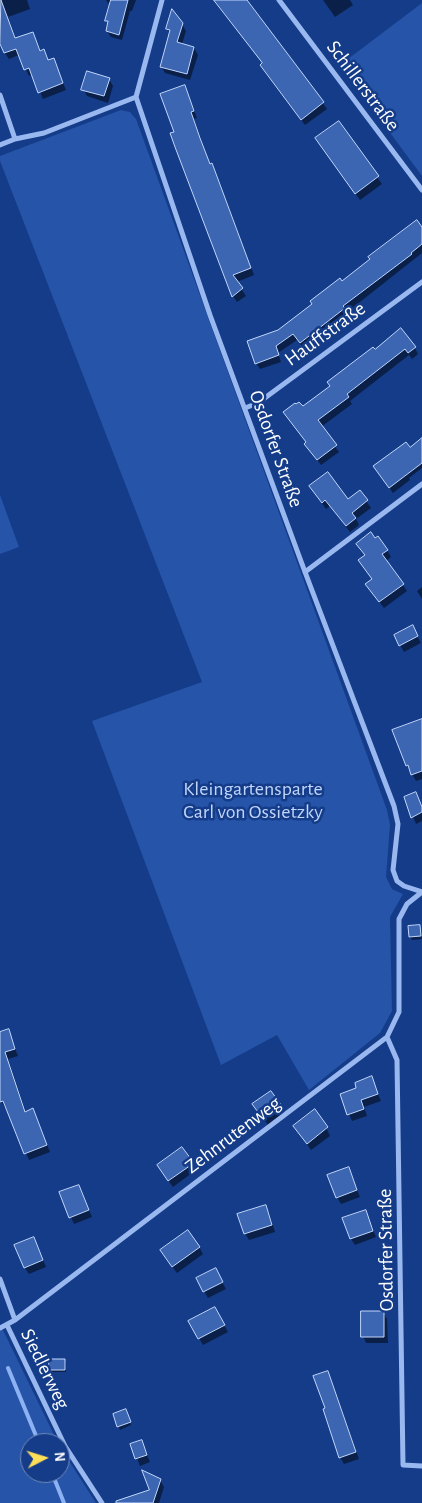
<!DOCTYPE html>
<meta charset="utf-8">
<style>
body{margin:0}
#map{position:relative;width:422px;height:1503px;overflow:hidden;background:#143c89;font-family:"Alegreya Sans",sans-serif}
canvas{display:block}
.north{position:absolute;left:20px;top:1433px;width:50px;height:50px;box-sizing:border-box;background:#143c89;border:1px solid #728ab8;border-radius:50%;rotate:85deg;font-size:14px;font-weight:700;line-height:20px;text-align:center;color:#fff}
.north::after{content:'';display:block;margin:auto;width:18px;height:22px;background:#ffdf58;clip-path:polygon(50% 0,100% 100%,50% 72%,0 100%)}
</style>
<div id="map">
<canvas width="422" height="1503"></canvas>
<div class="north">N</div>
</div>
<script>
const g = document.querySelector('canvas').getContext('2d');
g.lineJoin = 'round';
function paint(path, color) { g.fillStyle = color; g.fill(path, 'evenodd'); }
function strokePath(path, color, width, dash) { g.strokeStyle = color; g.lineWidth = width; g.lineCap = dash ? 'butt' : 'round'; g.setLineDash(dash || []); g.stroke(path); }
function write(font, color, halo, rows, align = 'center') {
  g.font = font + ' "Alegreya Sans",sans-serif'; g.lineWidth = 5; g.setLineDash([]); g.textBaseline = 'middle'; g.strokeStyle = halo; g.fillStyle = color; for (const [text, x, y, turn = 0] of rows) {
    g.save(); g.translate(x, y); g.rotate((+turn || 0) * Math.PI / 180); g.textAlign = isNaN(turn) ? turn : align; if (halo) g.strokeText(text, 0, 0); g.fillText(text, 0, 0); g.restore();
  }
}
paint(new Path2D(`
 M422,3V176L340,65Z
 M121,110L130,112L136,119L387,810L390,825L386,877L392,889L403,894L390,917L392,1011L380,1033L309,1090L277,1035L221,1065L92,721L202,682L0,161V156Z
 M0,495L19,547L0,554Z
 M0,1324L58,1443H30V1473H60V1447L96,1503H0Z`), '#2654a8');
paint(new Path2D(`
 M0,0H27L30,9L8,17L16,40L33,33L41,52L43,51L48,61L53,59L66,90L43,99L33,75L29,76L19,55L9,59L0,46Z
 M106,0H136L132,11H130L122,40L111,37L107,31L109,24L107,20L111,4L108,3Z
 M215,0H247L327,109L305,125L265,72L261,66L263,64Z
 M323,0H350L353,5L335,17Z
 M182,24L186,31L182,44L194,48L198,55L190,80L165,73L161,66L170,34L167,28Z
 M109,79L113,86L108,103L87,96L83,89Z
 M185,87L197,118L194,119L210,165L215,171L254,275L237,282L246,296L237,302L233,296L175,133Z
 M338,123L382,184L360,200L321,146Z
 M422,229V253L346,313L347,315L304,349L297,340L278,353L281,362L260,369L256,363L279,331L371,260Z
 M415,348L418,354L412,359L409,355L350,401L352,404L321,427L339,452L321,465L310,450L307,443L303,408L375,350Z
 M422,440V468L409,478L410,480L393,493L374,467L410,449Z
 M360,492L371,508L356,519L359,525L350,532L330,506L326,509L315,493L348,501Z
 M361,550H387L391,557L386,561L407,591L384,608L371,591L373,580L359,560L366,556Z
 M422,587V599L417,591Z
 M412,627L421,643L404,652L400,645Z
 M422,720V779L416,781L407,765Z
 M415,794L422,807V821L416,824L405,797Z
 M419,927L422,939L412,940L410,937Z
 M8,1031L18,1056L8,1059L26,1113L36,1117L50,1152L29,1160L7,1108H5L0,1099V1033Z
 M371,1078L381,1101L364,1107L367,1116L352,1121L341,1095L358,1088Z
 M281,1107L285,1113L268,1125L258,1111Z
 M325,1125L330,1136L311,1150L299,1133Z
 M192,1163L196,1170L173,1187L162,1172Z
 M348,1169L360,1197L341,1204L337,1197Z
 M79,1186L92,1217L74,1224L60,1193Z
 M266,1207L269,1213L275,1232L249,1240L245,1233Z
 M365,1211L376,1237L355,1245L351,1239Z
 M34,1238L46,1267L29,1274L25,1268Z
 M199,1247L203,1254L177,1273L165,1257Z
 M219,1277L226,1289L208,1298L204,1291Z
 M215,1309L228,1332L203,1345L190,1322Z
 M383,1312L387,1319L388,1343H366L363,1336Z
 M64,1360L66,1363V1372H52L50,1369Z
 M327,1372L331,1379L359,1459L344,1464L340,1457L326,1409Z
 M127,1413L131,1425L120,1430L114,1414Z
 M141,1441L150,1462L140,1466L132,1444Z
 M160,1480L164,1487L159,1503H131L150,1491Z`), '#0007');
strokePath(new Path2D(`
 M8,1368L39,1443
 M52,1473L64,1503`), '#8cb2f3', 4);
const building = new Path2D(`
 M1,0L15,38L33,32L40,51L44,49L48,60L54,58L63,83L38,93L29,68L24,70L16,49L4,53L0,44Z
 M111,0H128L119,35L106,31L108,21H105Z
 M214,0H247L324,102L301,120L260,65L262,63Z
 M172,9L183,23L177,42L194,47L187,74L160,67L170,30L166,29Z
 M87,71L110,78L104,96L81,90Z
 M185,85L194,111L191,112L200,138L210,164L212,163L251,268L233,275L243,288L232,297L175,147L170,133L174,132L160,94Z
 M339,121L379,176L355,194L315,138Z
 M417,220L422,227V244L411,253L412,254L343,306L345,308L300,343L293,334L276,346L279,355L255,364L247,341L278,330L312,304L310,301L340,278L342,281L370,259L368,257Z
 M401,328L416,347L408,353L405,349L347,394L349,397L318,420L337,445L317,460L304,444L306,442L283,412L295,403L296,404L299,402L303,406L330,386L327,382L373,347L375,349Z
 M422,438V463L389,488L373,466L406,442L410,447Z
 M328,472L348,499L360,490L368,500L352,513L356,518L346,526L325,500L322,503L309,486Z
 M371,532L375,538L378,536L388,550L382,554L404,584L379,602L365,584L372,579L358,560L365,555L356,544Z
 M413,625L418,636L399,646L394,635Z
 M422,719V771L411,775L408,765L406,766L392,730Z
 M416,792L422,807V812L411,818L404,797Z
 M420,925L421,936L409,937L408,926Z
 M9,1029L15,1049L5,1052L25,1112L33,1108L47,1145L24,1154L3,1101L0,1102V1032Z
 M372,1076L378,1094L361,1100L364,1109L347,1115L340,1094L356,1088L355,1083Z
 M271,1091L282,1106L263,1119L252,1104Z
 M315,1109L328,1127L307,1144L293,1126Z
 M182,1147L194,1163L168,1181L157,1165Z
 M349,1167L357,1190L336,1198L327,1175Z
 M79,1185L89,1210L69,1218L59,1192Z
 M266,1205L272,1225L244,1234L237,1214Z
 M366,1210L373,1231L350,1239L342,1218Z
 M188,1230L200,1247L172,1267L160,1250Z
 M34,1237L43,1260L24,1268L14,1245Z
 M216,1268L223,1282L203,1292L196,1278Z
 M215,1307L225,1325L198,1339L188,1321Z
 M361,1311H384V1337H361Z
 M49,1359H65V1370H49Z
 M328,1371L356,1452L339,1458L323,1409L325,1408L313,1376Z
 M126,1409L131,1422L117,1427L113,1414Z
 M142,1440L147,1455L135,1459L130,1444Z
 M142,1470L161,1479L153,1503H116V1501L149,1490Z`);
paint(building, '#3c66b2');
strokePath(building, '#c0d5fb', 1);
strokePath(new Path2D(`
 M162,0L136,97L210,315L305,572L394,806L398,824L393,870L397,881L404,886L422,892
 M279,0L422,190
 M0,95L15,139
 M0,145L15,139L44,133L136,97
 M245,408L258,403L422,282
 M305,572L422,484
 M387,1037L397,1060L403,1465L422,1466
 M0,1279L15,1320
 M7,1325L65,1446L102,1503
 M0,1328L15,1320L387,1037L399,1012V919L407,904L422,892`), '#9ab8f0', 5);
write('20px', '#fff', '#143c89', [
 ["Schillerstraße",363,86,53],
 ["Hauffstraße",325,334,-36],
 ["Osdorfer Straße",276,449,70],
 ["Zehnrutenweg",233,1135,-37],
 ["Osdorfer Straße",386,1250,-91],
 ["Siedlerweg",45,1369,64]
]);
write('20px', '#c0d5fb', '#143c89', [
 ["Kleingartensparte",253,789],
 ["Carl von Ossietzky",253,812]
]);
</script>
